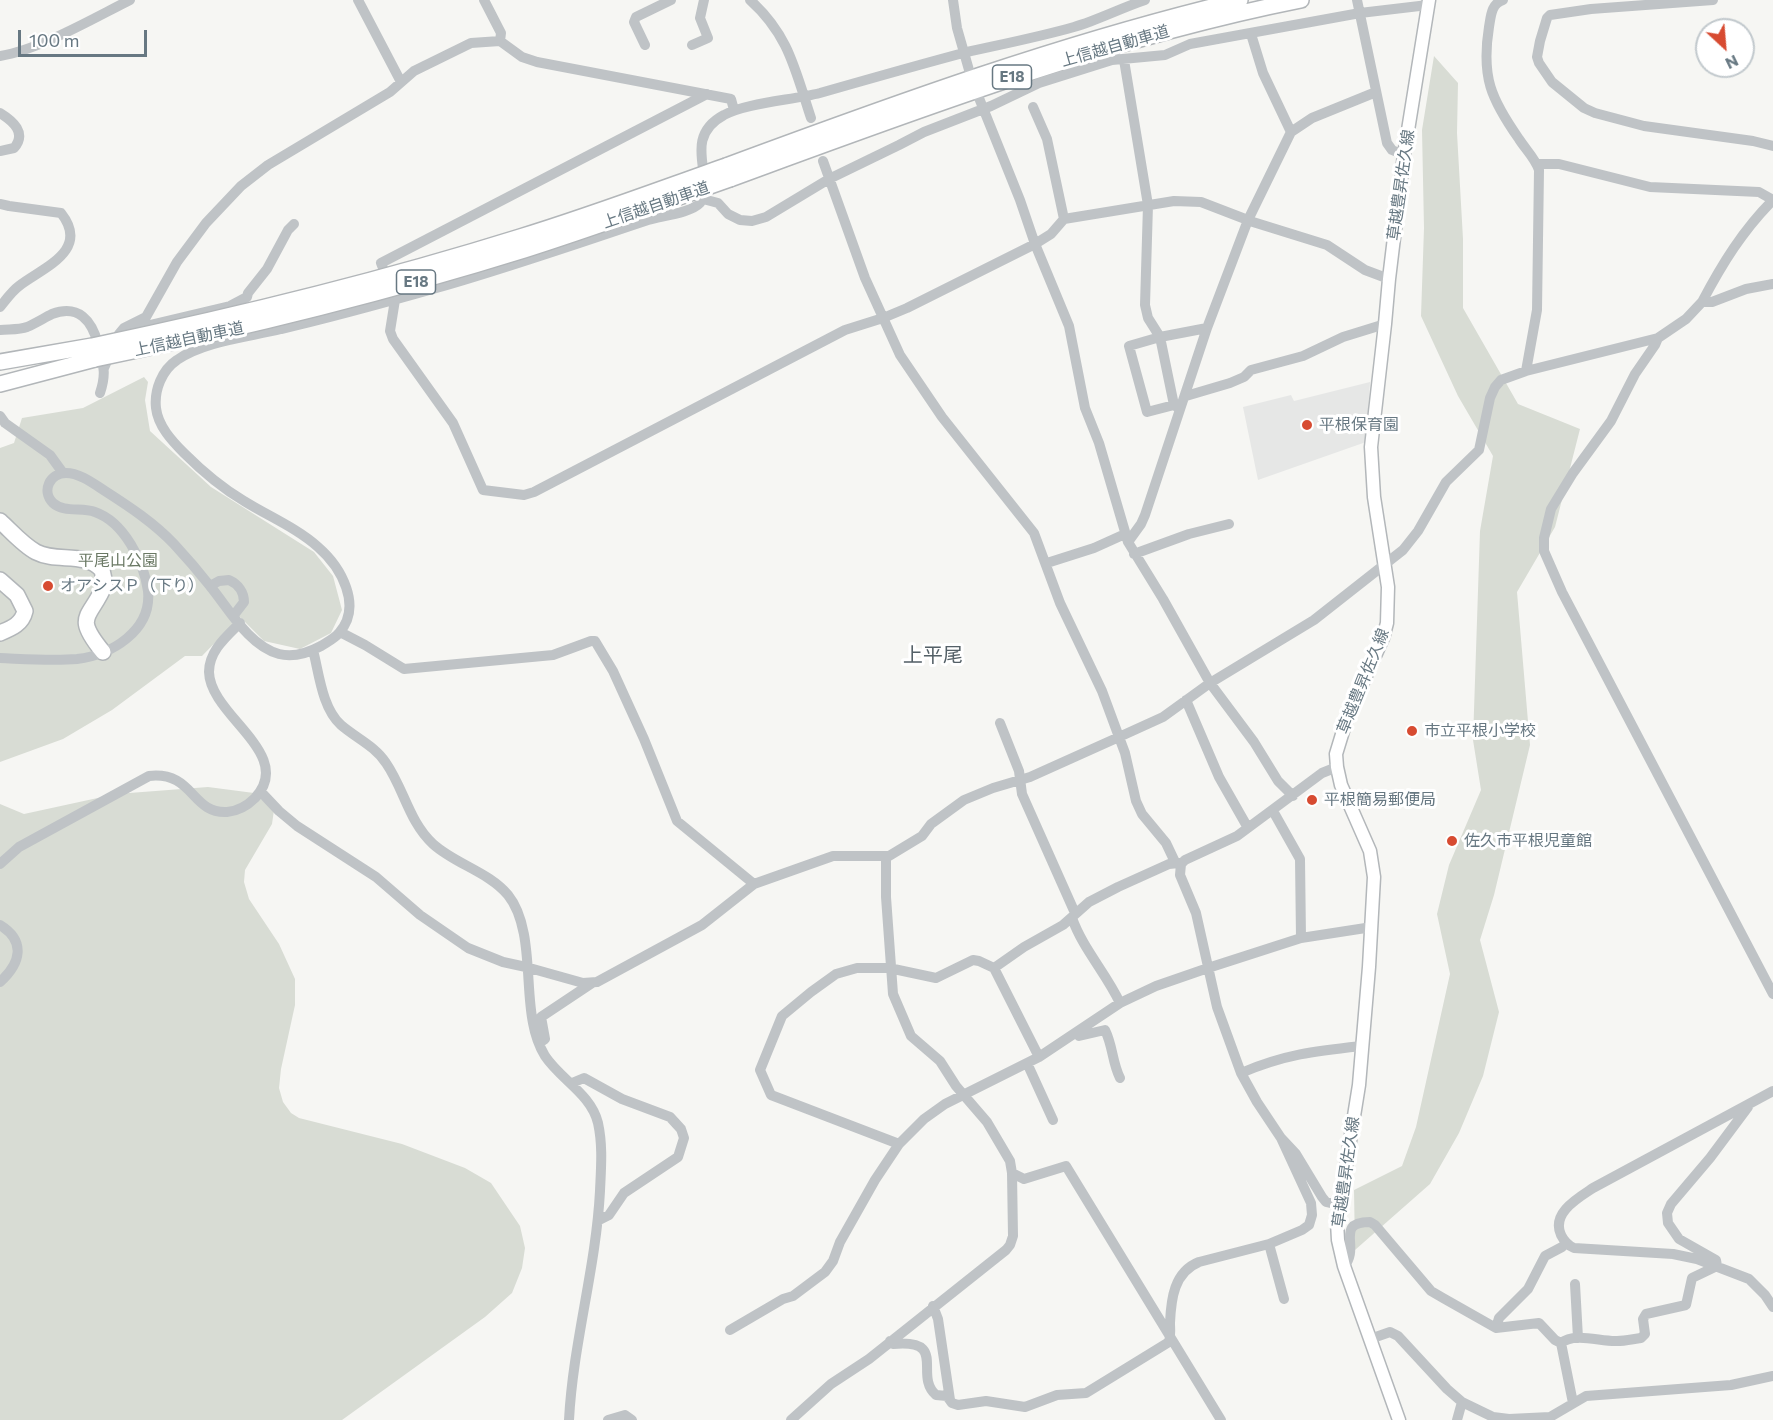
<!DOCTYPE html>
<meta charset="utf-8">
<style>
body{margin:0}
#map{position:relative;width:1773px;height:1420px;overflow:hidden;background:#f6f6f3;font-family:Commissioner,sans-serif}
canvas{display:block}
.north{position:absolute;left:1695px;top:18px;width:60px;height:60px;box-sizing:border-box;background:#fff;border:2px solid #c2c9cd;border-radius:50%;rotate:154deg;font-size:16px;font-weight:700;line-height:24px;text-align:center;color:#677882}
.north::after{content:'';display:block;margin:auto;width:21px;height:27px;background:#d74b31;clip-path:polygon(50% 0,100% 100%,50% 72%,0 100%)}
.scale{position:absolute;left:18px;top:30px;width:129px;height:27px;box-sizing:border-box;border:3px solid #677882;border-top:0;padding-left:8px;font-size:18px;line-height:21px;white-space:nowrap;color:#677882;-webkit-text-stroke:4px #fff;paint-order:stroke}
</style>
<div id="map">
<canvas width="1773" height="1420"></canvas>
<div class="north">N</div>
<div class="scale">100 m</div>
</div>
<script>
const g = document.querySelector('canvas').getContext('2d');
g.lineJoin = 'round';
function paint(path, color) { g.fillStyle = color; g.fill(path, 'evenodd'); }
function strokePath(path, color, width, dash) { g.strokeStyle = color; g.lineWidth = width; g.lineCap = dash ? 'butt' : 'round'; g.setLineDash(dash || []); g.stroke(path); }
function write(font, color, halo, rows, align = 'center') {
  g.font = font + ' Commissioner,"Noto Sans JP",sans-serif'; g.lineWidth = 6; g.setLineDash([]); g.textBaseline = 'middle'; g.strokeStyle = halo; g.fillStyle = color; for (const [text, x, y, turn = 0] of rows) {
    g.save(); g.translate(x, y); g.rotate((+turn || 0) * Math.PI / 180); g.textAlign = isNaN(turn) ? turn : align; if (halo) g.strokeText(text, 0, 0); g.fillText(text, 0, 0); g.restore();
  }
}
paint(new Path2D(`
 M1370,382L1366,442L1258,480L1243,407L1291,395L1294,401Z`), '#e6e7e6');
paint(new Path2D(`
 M1434,56L1458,83L1457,133L1463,239V308L1518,404L1580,429L1555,527L1517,592L1530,745L1494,895L1480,940L1499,1012L1483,1076L1459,1133L1430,1184L1355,1250L1354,1190L1402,1166L1416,1127L1450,974L1437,914L1449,865L1481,790L1473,740L1480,531L1493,456L1458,396L1421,316L1424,228L1422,130Z
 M144,377L148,382L145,400L150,431L211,487L314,552L333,576L342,610L331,633L300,649L264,641L240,617L202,656H185L112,710L63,739L0,762V448L14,443L22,418L83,408Z
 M208,787L254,793L274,810L272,824L245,870L244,882L249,899L279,944L295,979V1005L281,1069L279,1088L283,1102L291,1113L299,1118L402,1144L465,1168L491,1183L520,1226L525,1248L522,1268L512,1293L485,1317L342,1420H0V804L24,814L116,794Z`), '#d8dcd4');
const major = new Path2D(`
 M1399,1420L1344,1266L1338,1240L1337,1222L1359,1085L1369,967L1374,877L1370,851L1341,785L1337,767L1336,754L1347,718L1383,638L1387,623L1388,587L1374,497L1371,447L1385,324L1389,279L1404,155L1429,0`);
const highway = new Path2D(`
 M726,166C896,103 1064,42 1240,0
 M730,179C918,110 1105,39 1301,0
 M0,362L92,346
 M0,384L95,359
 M0,521C11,531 23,545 36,552C57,563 85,551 102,570L105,584C91,619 72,614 103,652
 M0,580L17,595L25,611C22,624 12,628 0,633`);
strokePath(major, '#b3b7ba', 15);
strokePath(highway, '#b2b6b9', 18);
strokePath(new Path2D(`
 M358,0L401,82
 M484,0L501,33L500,41
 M750,0C789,35 795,70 811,118
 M953,0L957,28L969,70
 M1357,0L1387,143L1392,150L1404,155
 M1503,0C1491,4 1491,16 1489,27C1481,77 1491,99 1519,139C1526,150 1535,158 1539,170L1537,310L1526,371
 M1713,0L1591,9L1550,15L1547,18L1540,41L1537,57L1539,63L1552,82L1584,108L1595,113L1644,126L1753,141L1773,146
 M1251,34L1263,73L1291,132
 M645,45L634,22L636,17L671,0
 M692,45L708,38L700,18L704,0
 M0,56C39,50 94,18 130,0
 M1124,60L1148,205L1145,305L1148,318L1160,337L1174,405
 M979,98L1020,200L1035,244L1069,326L1085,408L1099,443L1128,542L1163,599L1210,683L1254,742L1278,781L1293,796
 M1033,107L1047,139L1064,219
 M0,113C13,121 27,133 14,148L0,151
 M823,161L865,278L900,355L942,417L1034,533L1060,603L1102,691L1119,737L1163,717L1210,683L1314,620L1403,550L1418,531L1446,482L1479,450L1490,398L1495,387L1501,380L1526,371L1658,338L1686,319L1702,302H1712L1746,289L1773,284
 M1537,164H1559L1650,187L1759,192L1773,200
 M703,199L718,203L728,214L740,220L752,221L766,217L829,179L899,145L924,132L991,106L1039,83L1112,60L1165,55L1190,44L1360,13L1428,5
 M0,204L9,206L61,213C91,251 42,268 19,286C11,292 6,300 0,307
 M388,281L381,263L707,94
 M393,296L395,300L390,331L393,339L453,423L483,490L524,495L534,492L845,330L883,318L907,308L1035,244L1051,234L1064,219L1174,201L1201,202L1253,222L1327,245L1365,270L1389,279
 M1702,302C1722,264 1743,230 1773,200
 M133,329L230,306L247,297L248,293L267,269L288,230L294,224
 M0,330C9,329 19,330 27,327C36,323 44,318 52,314C79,304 92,321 98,344C103,365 107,372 100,393
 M1658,338L1655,345L1635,374L1611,421L1573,473L1551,509L1544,538V551L1562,592L1773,994
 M104,368L119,334L124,328L146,317L177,262L206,223L241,186L268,165L390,92L414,71L471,43L500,41L522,57L537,62L731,99L734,110
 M1186,396L1230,383L1244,377L1251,370L1303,356L1343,337L1385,324
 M1180,409L1174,405L1147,412L1129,346L1160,337L1207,328
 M0,416L5,423L50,455L63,473
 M1128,542L1141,524L1145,515L1207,328L1248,220L1291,132L1312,118L1376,92
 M1134,554L1189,534L1229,524
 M1047,563L1094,548L1125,534
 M210,586L219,581L229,580C238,584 244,592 244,602L234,615
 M340,632L365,645L404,669L553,655L591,641H595L613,671L644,739L677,821L754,884
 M313,650C319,673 322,708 341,725C356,738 375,746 386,763C404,789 409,822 433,844C455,864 489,872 508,895C533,926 525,985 533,1023C535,1034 539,1046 545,1056C561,1080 591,1094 598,1123C603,1146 601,1168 600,1191C596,1268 573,1343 569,1420
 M0,658C25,659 52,661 77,659C111,655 152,631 148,591C144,562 124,522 95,512C82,507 64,513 53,503C41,491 50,473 66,473C80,473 94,484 105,491C130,507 154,523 174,544C187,558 199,572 210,586C229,609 249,646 279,654C294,658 308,653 321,646C327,642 334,639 339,633C363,606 341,567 318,547C297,528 268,516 244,501C222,488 202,471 184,453C172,441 158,426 156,408C154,390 162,370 177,360C204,341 249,337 281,329C334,317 387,302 440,287C510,267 579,243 648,220C661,216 691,213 700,203C718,182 679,139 724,115C745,103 793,100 820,93C869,79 918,65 967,52C1003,44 1039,37 1074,27C1098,20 1121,8 1145,0
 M1186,700L1219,777L1248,828
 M1000,723L1019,771L1022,794L1075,913
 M1337,767L1322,773L1237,836L1185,860L1181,864L1180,875L1196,913L1217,1007L1241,1073L1257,1102L1281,1138L1296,1154L1322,1197L1326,1202L1339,1205
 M261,792L279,811L297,826L376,877L420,915L468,948L503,962L526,967L583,983L597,982L702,925L754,884L833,856H889L922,836L931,824L964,800L993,788L1030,777L1119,737L1125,753L1136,801L1142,814L1166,843L1175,862
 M1273,811L1300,859L1301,938
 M0,864L19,847L149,776C194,771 191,814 227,812C239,811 247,806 255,798C296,754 210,716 209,672C209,651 226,637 240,623
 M1072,918C1083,949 1106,973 1120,1003
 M0,925C26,941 21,963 0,982
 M994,968L1024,947L1063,925L1089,902L1118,887L1169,864L1179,863
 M1079,1036L1105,1030C1113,1046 1112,1062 1120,1078
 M539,1043L545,1039L541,1017L592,983
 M1027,1063L1053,1120
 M1241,1073C1286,1054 1316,1051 1362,1046
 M572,1083L584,1078L622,1099L670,1117L681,1129L684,1138L678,1157L624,1193L609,1215L599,1220
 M1773,1091L1593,1188C1578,1198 1551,1213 1561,1235C1564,1241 1567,1245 1574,1248L1673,1254L1697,1259L1749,1279L1765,1295L1773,1307
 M899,1144L771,1095L760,1070L782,1016L811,992L836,974L857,968H889L936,978L973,960L979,961L994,968L1039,1057
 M1012,1173L1024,1179L1066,1166L1221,1420
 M1269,1244L1284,1299
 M1344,1266C1361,1248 1334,1222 1370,1222L1375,1225L1431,1291L1443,1298L1496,1328L1539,1323L1555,1340L1561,1343L1573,1403
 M1575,1284L1578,1338
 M933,1306L938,1319L950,1400
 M1496,1328L1499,1318L1528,1289L1545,1256L1562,1247L1566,1243
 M730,1330L783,1299L793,1296L825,1272L833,1261L840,1242L875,1180L899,1144L924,1119L945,1104L1039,1057L1120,1003L1156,986L1208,968L1301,938L1372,927
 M1370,1339L1390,1332L1398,1336L1447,1389L1462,1402L1493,1417L1509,1419L1550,1417L1586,1396L1731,1385L1773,1376
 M890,1341L893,1344C949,1339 913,1375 936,1395L947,1396L952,1403L958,1405L986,1401L1025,1407L1057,1395L1086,1393L1169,1342C1171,1335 1170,1329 1170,1323C1171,1299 1174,1272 1199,1262L1269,1244L1302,1230L1309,1225L1312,1215L1311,1203L1281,1138
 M1561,1343C1575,1332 1601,1342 1617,1341C1625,1341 1633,1339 1641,1338L1645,1334L1643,1319L1646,1314L1686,1305L1692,1278L1717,1266L1716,1260L1679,1239L1668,1223L1667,1213L1671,1204L1710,1158L1748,1107
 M608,1420L625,1415L632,1420
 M791,1420L831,1384L869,1359L1006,1250L1010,1245L1013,1236L1012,1173L1010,1161L987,1122L956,1086L940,1061L911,1036L893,994L886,897V857
 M1457,1420L1462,1402`), '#bfc3c6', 10);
strokePath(major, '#fff', 12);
strokePath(highway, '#fff', 15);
const highwayBridge = new Path2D(`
 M92,346C236,316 379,281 520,237C589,216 658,190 726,166
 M95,359C240,329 383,294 524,250C593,228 662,203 730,179`);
strokePath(highwayBridge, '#b2b6b9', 18, []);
strokePath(highwayBridge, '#fff', 15);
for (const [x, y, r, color] of [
 [1307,425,6,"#d74b31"],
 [48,586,6,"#d74b31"],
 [1412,731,6,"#d74b31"],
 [1312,800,6,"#d74b31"],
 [1452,841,6,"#d74b31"]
]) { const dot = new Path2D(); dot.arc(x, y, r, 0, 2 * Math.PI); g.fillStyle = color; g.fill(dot); strokePath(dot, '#fff', 2); }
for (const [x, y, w] of [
 [1012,77,39],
 [416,282,39]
]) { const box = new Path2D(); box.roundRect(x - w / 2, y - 12, w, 24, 4.5); g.fillStyle = '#fff'; g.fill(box); strokePath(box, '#677882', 1.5); }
write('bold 15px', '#677882', null, [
 ["E18",1012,77],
 ["E18",416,282]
]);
write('16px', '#677882', '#fff', [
 ["上信越自動車道",1115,46,-16],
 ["草越豊昇佐久線",1401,185,-82],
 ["上信越自動車道",656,205,-19],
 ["上信越自動車道",189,339,-12],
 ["草越豊昇佐久線",1363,681,-68],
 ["草越豊昇佐久線",1346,1172,-82]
]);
write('16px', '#677882', '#fff', [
 ["平根保育園",1319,425],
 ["オアシスＰ（下り）",60,586],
 ["市立平根小学校",1424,731],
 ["平根簡易郵便局",1324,800],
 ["佐久市平根児童館",1464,841]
], 'left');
write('16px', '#6b7965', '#fff', [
 ["平尾山公園",118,561]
]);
write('20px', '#546067', '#fff', [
 ["上平尾",933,655]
]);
</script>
